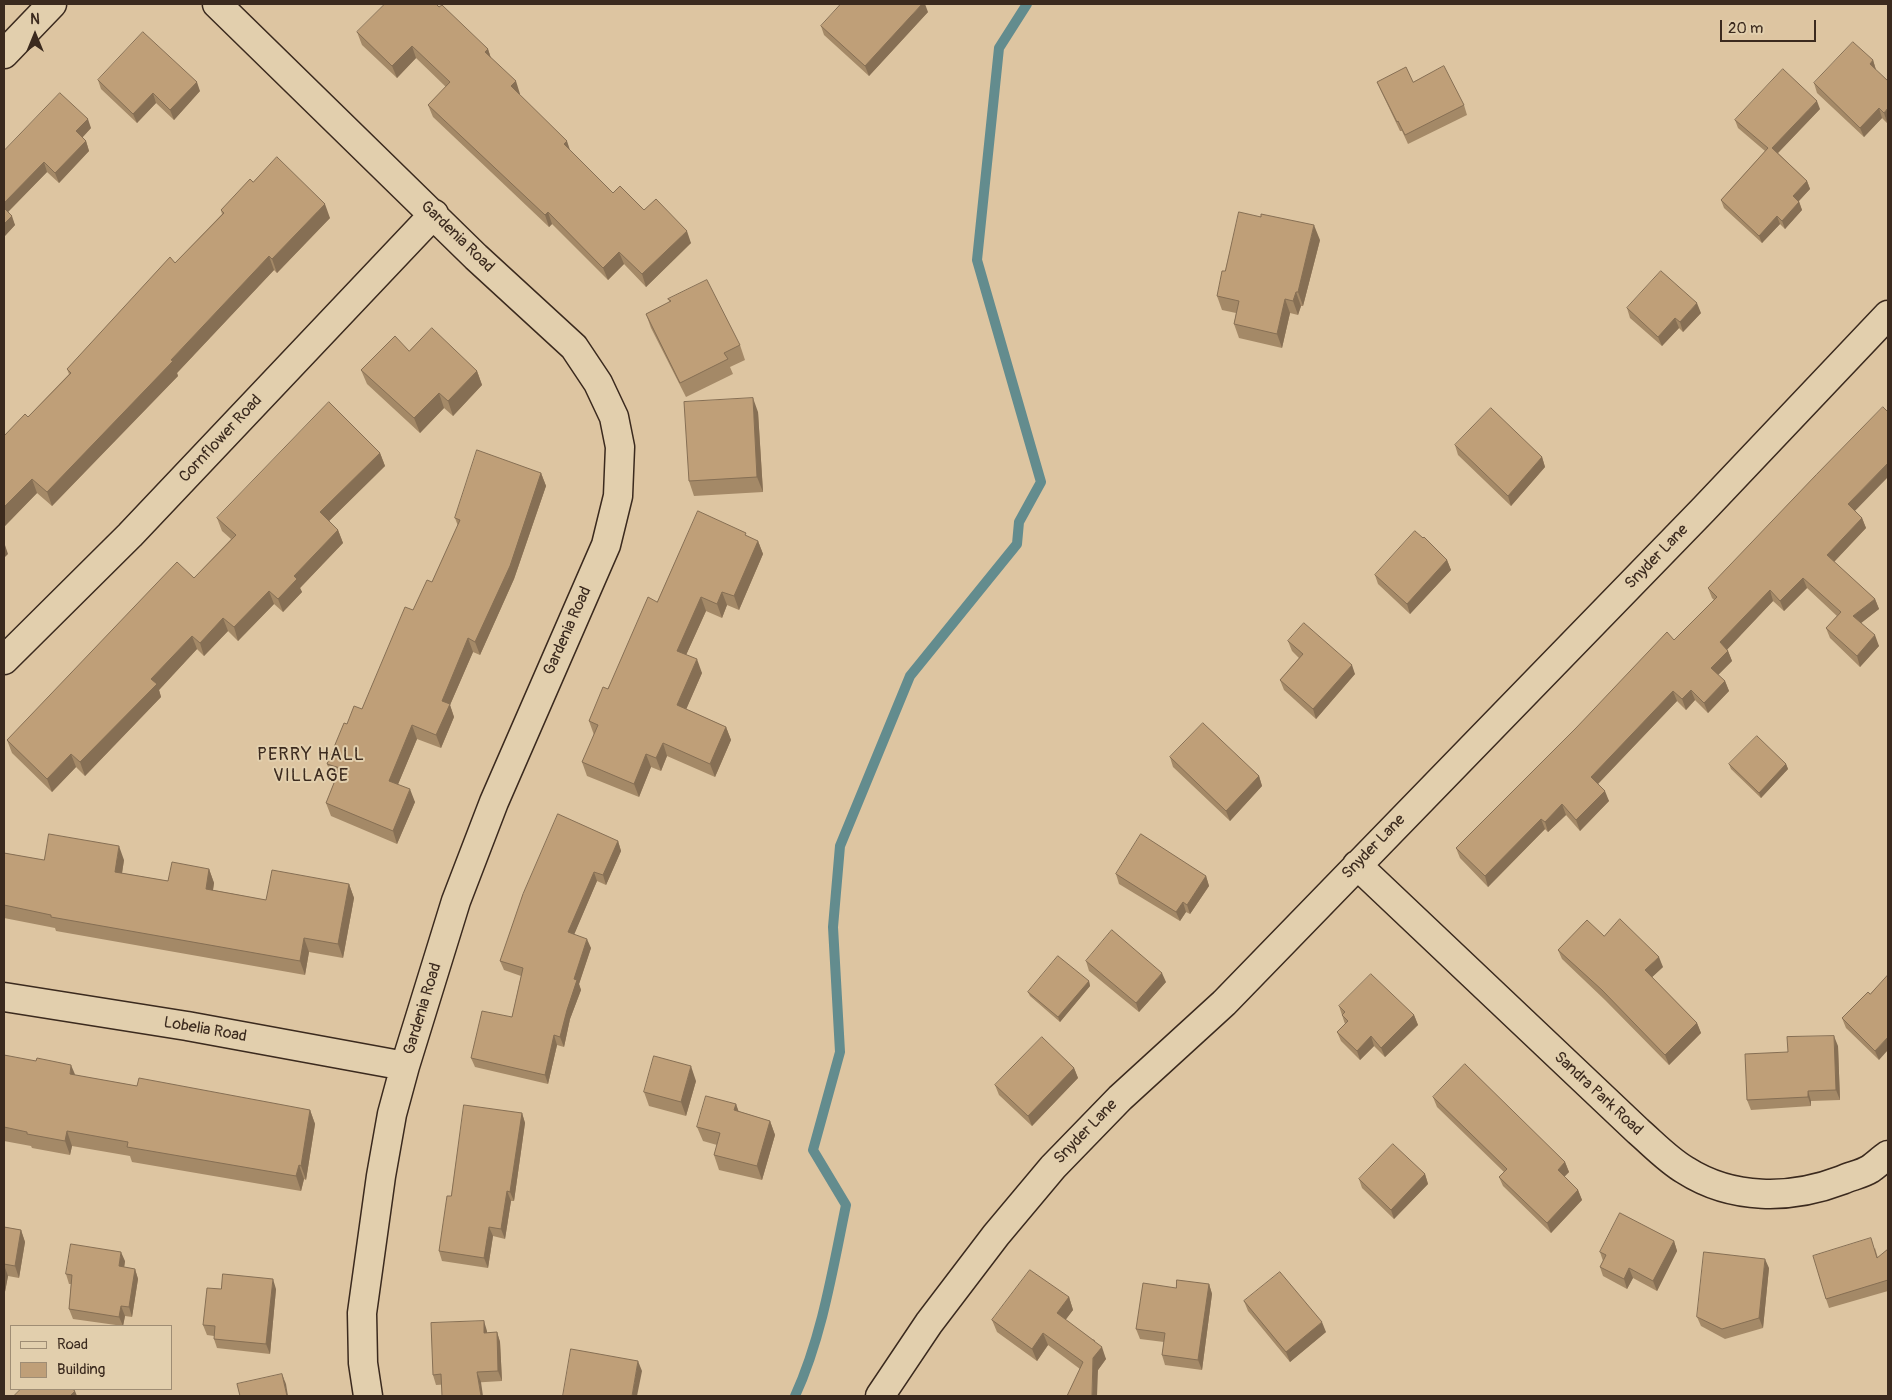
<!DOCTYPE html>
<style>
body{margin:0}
#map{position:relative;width:1892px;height:1400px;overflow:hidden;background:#ddc5a1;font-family:Pangolin,sans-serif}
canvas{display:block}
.frame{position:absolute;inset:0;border:5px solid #3b2a1e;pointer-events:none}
.legend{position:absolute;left:10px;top:1325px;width:162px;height:65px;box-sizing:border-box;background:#e2cfad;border:1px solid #9f8d74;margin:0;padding:6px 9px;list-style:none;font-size:15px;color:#3b2a1e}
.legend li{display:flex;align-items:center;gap:10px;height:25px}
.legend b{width:25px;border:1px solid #9f8d74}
.north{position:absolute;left:10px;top:10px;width:50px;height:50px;-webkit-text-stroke:4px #e2cfad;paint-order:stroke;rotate:0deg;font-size:14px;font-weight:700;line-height:20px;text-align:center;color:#3b2a1e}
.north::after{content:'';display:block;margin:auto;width:18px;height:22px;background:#3b2a1e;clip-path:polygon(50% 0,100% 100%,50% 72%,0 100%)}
.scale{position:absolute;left:1720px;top:20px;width:96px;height:22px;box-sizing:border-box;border:2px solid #3b2a1e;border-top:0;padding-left:6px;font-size:15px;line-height:18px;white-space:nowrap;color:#3b2a1e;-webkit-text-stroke:4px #e2cfad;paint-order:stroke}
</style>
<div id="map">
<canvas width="1892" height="1400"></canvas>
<div class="frame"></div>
<ul class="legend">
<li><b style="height:6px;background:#e2cfad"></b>Road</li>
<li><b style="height:14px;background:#bf9f78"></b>Building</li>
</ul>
<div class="north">N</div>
<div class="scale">20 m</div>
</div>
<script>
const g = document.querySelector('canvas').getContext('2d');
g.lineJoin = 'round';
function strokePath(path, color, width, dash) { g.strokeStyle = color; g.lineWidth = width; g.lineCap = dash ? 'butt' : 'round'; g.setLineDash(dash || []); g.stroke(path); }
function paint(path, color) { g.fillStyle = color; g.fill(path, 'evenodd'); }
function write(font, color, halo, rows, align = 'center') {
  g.font = font + ' Pangolin,sans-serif'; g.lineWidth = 4; g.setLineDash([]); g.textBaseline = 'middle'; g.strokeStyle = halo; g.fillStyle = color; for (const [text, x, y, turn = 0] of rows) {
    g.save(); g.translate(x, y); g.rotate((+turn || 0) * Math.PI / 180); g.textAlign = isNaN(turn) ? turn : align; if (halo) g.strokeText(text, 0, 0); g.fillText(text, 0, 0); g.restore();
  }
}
strokePath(new Path2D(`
 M795,1396C822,1337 833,1268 846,1205L813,1150L840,1052L833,927L840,846L910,676L1017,544L1019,522L1041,482L977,260L999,48L1027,4`), '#638c8e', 10);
const minor = new Path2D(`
 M217,4L476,257L574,347L598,383L614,417L620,447L618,496L606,545L494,802L456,901L405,1066L392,1114L381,1176L362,1313L363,1363L368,1396
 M4,54L52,4
 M4,660L130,535L434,214
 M1357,865L1638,1131C1653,1144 1668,1160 1685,1170C1732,1200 1790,1200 1842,1180C1851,1176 1862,1174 1870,1169C1876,1165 1882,1159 1888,1155
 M4,997L187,1026L405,1066
 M880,1396L929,1323L996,1235L1053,1167L1120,1098L1224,1003L1703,510L1888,315`);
strokePath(minor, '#3b2a1e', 31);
strokePath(minor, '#e2cfad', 28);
paint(new Path2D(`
 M928,12L869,76L824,35L821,26Z
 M357,32L488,49L491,58L520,94L519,95L571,152L613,193L644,210L691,243L646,287L624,264L608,280L552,224L549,227L433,117L428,105L446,87L416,58L397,78L362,45Z
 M1873,60L1876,70L1887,123L1882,118L1864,137L1817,93L1814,83Z
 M98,80L200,91L174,120L156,103L137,123L101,89Z
 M1377,82H1413L1464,105L1467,115L1408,144L1402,131H1400L1381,91Z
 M1820,109L1778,153L1807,181L1810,189L1799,201L1802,210L1785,229L1780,224L1762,243L1724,208L1721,200L1765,151L1738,128L1735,120Z
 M91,128L82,138L86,141L89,151L59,183L47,172L8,212L15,225L4,237V151Z
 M253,182L330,218L277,273L274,270L177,373L178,376L52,506L37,493L4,527V436L28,417L69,374L67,369L175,263L222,214L221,210Z
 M1320,240L1303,306H1301L1298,315L1290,313L1282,348L1239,338L1234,324L1236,313L1222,310L1217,296L1225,271Z
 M668,299L740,345L745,360L730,367L733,374L686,397L651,328L646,314L670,302Z
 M1627,308L1701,313L1683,332L1679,328L1662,346L1630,318Z
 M409,351L477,371L482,385L453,416L444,408L420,433L367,384L361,370Z
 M758,412L763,492L694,496L689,481Z
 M1455,445L1542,457L1545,467L1511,506L1458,455Z
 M380,453L385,466L329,521L338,530L343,543L300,588L302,592L283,612L274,604L238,641L228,631L204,656L197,649L159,690L161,697L85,776L76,767L52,792L12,753L7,740L194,578L231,539L222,531L217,518Z
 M541,473L546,486L514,579L480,655L473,652L450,705L454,717L441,748L417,739L398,784L415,802L397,844L331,816L326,803L336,778L332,777L327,764L347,724L362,709L413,610L432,582L458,526L455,518Z
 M1855,511L1862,518L1866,528L1834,562L1875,599L1879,609L1861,623L1879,646L1860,667L1830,638L1826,628L1837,616L1807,588L1784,611L1773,601L1727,649L1728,651L1732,661L1718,675L1725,681L1729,691L1708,713L1695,700L1686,710L1677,701L1598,784L1609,801L1580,831L1566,815L1548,832L1545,829L1488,887L1460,858L1456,848L1674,640L1714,600L1712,598L1708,588Z
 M758,541L763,554L739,610L727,605L722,618L706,611L686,655L702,673L686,709L726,727L731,740L715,777L667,756L661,771L651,767L639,797L587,776L582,762L594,735L589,721L657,602Z
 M1447,560L1451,570L1410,614L1378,584L1375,575Z
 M1288,641L1355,674L1316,719L1284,690L1280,680L1299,658L1292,651Z
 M1170,757L1259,776L1262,786L1230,821L1173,767Z
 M1729,764H1786L1788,769L1761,798L1731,769Z
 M618,841L621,851L606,885L597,881L574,934L591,948L579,984L581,990L570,1019L564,1047L557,1045L548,1084L475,1067L471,1058L512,1017L521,976L504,970L500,961Z
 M4,853L44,860H124L122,873L168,881L209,869L214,883L213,890L266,900L349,884L354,898L343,958L309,952L305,975L56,931L55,928L4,918Z
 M1116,874L1206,876L1209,886L1190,914L1186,912L1180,921L1119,884Z
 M1604,936L1663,967L1652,977L1697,1023L1701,1033L1669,1065L1605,1000L1562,959L1558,950Z
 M1086,961L1166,982L1139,1012L1089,971Z
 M1089,981L1090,986L1060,1022L1030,996L1028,992Z
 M1870,994L1879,1060L1846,1028L1842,1018Z
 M1339,1006L1414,1015L1418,1025L1385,1057L1374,1046L1360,1060L1341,1041L1337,1032L1345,1024Z
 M1838,1046L1840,1100L1811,1101V1106L1751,1110L1747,1100L1788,1052Z
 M4,1055L75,1075L137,1086L310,1110L315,1124L306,1180L304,1179L301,1191L132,1162L130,1156L72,1146L70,1155L32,1148L31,1146L4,1141Z
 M1074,1068L1078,1078L1032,1126L999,1095L995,1085Z
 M696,1081L686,1116L649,1106L644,1092Z
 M1433,1097L1565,1162L1569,1172L1564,1177L1578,1190L1582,1200L1551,1233L1503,1186L1499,1177L1504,1172L1437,1107Z
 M736,1104L738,1111L770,1121L775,1135L762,1180L719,1170L714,1155L717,1145L703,1141L697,1127Z
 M522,1113L525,1123L514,1201H511L505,1239L493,1236L488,1268L442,1261L439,1251L451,1196Z
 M1425,1174L1428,1184L1394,1219L1362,1188L1359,1179Z
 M4,1227L21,1230L25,1242L19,1278L8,1276L4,1297Z
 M1674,1241L1677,1251L1657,1291L1633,1278L1627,1289L1603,1276L1600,1267L1603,1261L1600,1252Z
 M1875,1248L1878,1258L1888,1249V1291L1829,1308L1826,1299Z
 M125,1261L124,1267L135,1269L138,1279L132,1317L125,1316L123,1326L73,1319L69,1309L71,1284H69L66,1274Z
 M1769,1268L1763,1328L1725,1339L1701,1326L1697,1317Z
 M1209,1284L1212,1294L1202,1370L1165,1365L1162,1355L1164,1342L1140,1339L1136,1329Z
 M221,1289H276L270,1354L217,1348L214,1339V1336L207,1335L203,1325Z
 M1069,1297L1073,1310L1065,1320L1093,1340H1094L1106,1359L1098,1370L1080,1369L1048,1345L1037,1361L997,1332L992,1320Z
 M1244,1301L1326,1332L1290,1362L1248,1311Z
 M487,1331V1333L497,1332L500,1342L502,1381L436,1385L433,1375Z`), '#a48967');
paint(new Path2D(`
 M922,4H925L928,12L869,76L865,66Z
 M412,46L416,58L397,78L392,66Z
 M488,49L492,62L485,52Z
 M1873,60L1876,70L1870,64Z
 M516,81L520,94L515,99L511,86Z
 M197,82L200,91L174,120L170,110Z
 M153,93L156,103L137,123L133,114Z
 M1817,101L1820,109L1775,156L1772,148Z
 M1879,108L1882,118L1864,137L1860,128Z
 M1888,108V122L1887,123L1884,113Z
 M88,119L91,128L79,141L76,131Z
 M86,141L89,151L59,183L55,173Z
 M567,141L571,153L564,144Z
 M44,162L47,172L5,215L4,212V203Z
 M1807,181L1810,189L1796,204L1793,196Z
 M1799,202L1802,210L1785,229L1782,221Z
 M325,204L330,218L277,273L272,259Z
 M548,212L552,224L549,227L545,215Z
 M12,216L15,225L4,237V224Z
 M1777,216L1780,224L1762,243L1759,236Z
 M1314,225L1320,240L1303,306L1298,292Z
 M687,231L691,243L646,287L642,274Z
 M619,252L624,264L608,280L603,268Z
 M269,256L274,270L177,373L178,376L52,506L47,492Z
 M1296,292L1301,306L1298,315L1293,301Z
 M1285,299L1290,313L1282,348L1277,334Z
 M1697,303L1701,313L1683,332L1680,322Z
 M1675,318L1679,328L1662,346L1658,337Z
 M477,371L482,385L453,416L448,401Z
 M439,393L444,408L420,433L414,418Z
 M753,398L758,412L763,492L757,477Z
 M380,453L385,466L325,525L320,512Z
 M1542,457L1545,467L1511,506L1508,496Z
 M1888,463V477L1851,515L1848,504Z
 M541,473L546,486L514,579L480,655L475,642Z
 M32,479L37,493L4,527V507Z
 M1862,518L1866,528L1831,565L1827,555Z
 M338,530L343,543L300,588L302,592L283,612L278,599L294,576Z
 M758,541L763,554L739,610L734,596Z
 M4,542L8,554L4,558Z
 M1447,560L1451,570L1410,614L1407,604Z
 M1803,578L1807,588L1784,611L1780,601Z
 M1770,590L1773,601L1724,653L1720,642Z
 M269,591L274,604L238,641L234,627Z
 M722,592L727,605L722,618L717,604Z
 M701,597L706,611L682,664L677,651Z
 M1875,599L1879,609L1856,627L1853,616Z
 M223,618L228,631L204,656L200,643Z
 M1875,635L1879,646L1860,667L1857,656Z
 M192,636L197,649L159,690L161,697L85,776L80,762L151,679Z
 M468,638L473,652L450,705L454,717L441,748L436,735L442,701Z
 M1728,651L1732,661L1715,678L1711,668Z
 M697,659L702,673L682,719L677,705Z
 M1352,665L1355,674L1316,719L1313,709Z
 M1725,681L1729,691L1708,713L1704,703Z
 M1691,690L1695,700L1686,710L1682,699Z
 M1673,691L1677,701L1595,787L1591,777Z
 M412,725L417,739L394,794L389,781Z
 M726,727L731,740L715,777L710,764Z
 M663,743L667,756L661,771L656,758Z
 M71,754L76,767L52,792L47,779Z
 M646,754L651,767L639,797L634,784Z
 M1786,764L1788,769L1761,798L1759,793Z
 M1259,776L1262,786L1230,821L1226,811Z
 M410,789L415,802L397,844L393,831Z
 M1605,791L1609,801L1580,831L1576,820Z
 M1562,804L1566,815L1548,832L1545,822Z
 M1541,819L1545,829L1488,887L1485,876Z
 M618,841L621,851L606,885L603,875Z
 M119,846L124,860L120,886L115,872Z
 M209,869L214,883L211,903L206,889Z
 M594,872L597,881L571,942L568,932Z
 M1206,876L1209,886L1190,914L1187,905Z
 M349,884L354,898L343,958L338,944Z
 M1183,902L1186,912L1180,921L1176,912Z
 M304,938L309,952L305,975L300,961Z
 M587,939L591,948L579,984L581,990L570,1019L564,1047L560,1037L574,979Z
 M1659,957L1663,967L1649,980L1645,970Z
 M1162,973L1166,982L1139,1012L1136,1003Z
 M1089,981L1090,986L1060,1022L1058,1017Z
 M1414,1015L1418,1025L1385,1057L1381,1048Z
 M1697,1023L1701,1033L1669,1065L1665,1055Z
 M554,1035L557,1045L548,1084L545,1075Z
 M1371,1036L1374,1046L1360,1060L1357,1051Z
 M1834,1036L1838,1046L1840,1100L1836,1090Z
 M1888,1037V1050L1879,1060L1875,1051Z
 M71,1065L77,1079L70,1074Z
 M691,1066L696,1081L686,1116L681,1102Z
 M1074,1068L1078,1078L1032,1126L1028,1116Z
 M1808,1091L1811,1101V1106L1808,1097Z
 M736,1104L741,1118L734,1110Z
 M310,1110L315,1124L306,1180L301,1166Z
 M522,1113L525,1123L514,1201L510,1192Z
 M770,1121L775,1135L762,1180L757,1166Z
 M67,1131L72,1146L70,1155L65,1141Z
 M1565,1162L1569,1172L1561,1180L1558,1170Z
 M299,1165L304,1179L301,1191L296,1176Z
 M1425,1174L1428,1184L1394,1219L1391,1210Z
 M1578,1190L1582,1200L1551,1233L1547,1223Z
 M507,1191L511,1201L505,1239L501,1229Z
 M489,1227L493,1236L488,1268L484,1258Z
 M21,1230L25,1242L19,1278L15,1266Z
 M1674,1241L1677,1251L1657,1291L1653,1281Z
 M121,1252L125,1261L123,1276L119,1266Z
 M1765,1259L1769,1268L1763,1328L1759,1318Z
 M4,1265L8,1276L4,1297Z
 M1629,1268L1633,1278L1627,1289L1624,1279Z
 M135,1269L138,1279L132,1317L129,1307Z
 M273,1279L276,1289L270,1354L266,1344Z
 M1209,1284L1212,1294L1202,1370L1198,1360Z
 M1069,1297L1073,1310L1061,1326L1057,1313Z
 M121,1306L125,1316L123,1326L119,1317Z
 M484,1321L487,1331V1343L484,1333Z
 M1322,1322L1326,1332L1290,1362L1286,1352Z
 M497,1332L500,1342L502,1381L498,1371Z
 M1043,1333L1048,1345L1037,1361L1032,1349Z
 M1094,1340L1098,1351L1102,1347L1106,1359L1098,1370L1097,1396H1092Z
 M638,1361L642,1371L637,1396H632Z
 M477,1372L481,1382L483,1396H481Z
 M282,1374L286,1384L288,1396H287Z
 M75,1391L77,1396H70Z`), '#866f54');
const building = new Path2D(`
 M385,4H436L439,7L442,5L488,49L485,52L516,81L511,86L567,141L564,144L613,193L620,186L644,210L656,199L687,231L642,274L619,252L603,268L548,212L545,215L428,105L450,82L412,46L392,66L357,32Z
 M841,4H922L865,66L821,26Z
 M143,32L197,82L170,110L153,93L133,114L98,80Z
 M1853,42L1873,60L1870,64L1888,81V108L1884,113L1879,108L1860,128L1814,83Z
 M1444,66L1464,105L1405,135L1398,121L1397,122L1377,82L1406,67L1413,82Z
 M1783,69L1817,101L1772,148L1807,181L1793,196L1799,202L1782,221L1777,216L1759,236L1721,200L1768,148L1735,120Z
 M60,93L88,119L76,131L86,141L55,173L44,162L4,203V151Z
 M277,157L325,204L272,259L269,256L171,360L173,361L47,492L32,479L4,507V436L25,414L28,417L71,373L67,369L170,257L175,263L224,213L221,210L250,179L253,182Z
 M4,208L12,216L4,224Z
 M1239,212L1261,217V214L1314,225L1298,292H1296L1293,301L1285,299L1277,334L1234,324L1239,301L1217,296L1222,271H1225Z
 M1661,271L1697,303L1680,322L1675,318L1658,337L1627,308Z
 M707,280L740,345L724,353L728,359L680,383L646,314L671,301L668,299Z
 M432,328L477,371L448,401L439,393L414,418L361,370L395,336L409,351Z
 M753,398L757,477L689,481L684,402Z
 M329,402L380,453L320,512L338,530L294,576L297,579L278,599L269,591L234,627L223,618L200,643L192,636L151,679L157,684L80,762L71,754L47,779L7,740L177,562L194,578L236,535L217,518Z
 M1883,407L1888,412V463L1848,504L1862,518L1827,555L1875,599L1853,616L1875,635L1857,656L1826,628L1841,612L1803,578L1780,601L1770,590L1720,642L1728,651L1711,668L1725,681L1704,703L1691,690L1682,699L1673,691L1591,777L1605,791L1576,820L1562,804L1545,822L1541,819L1485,876L1456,848L1576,728L1667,632L1674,640L1717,597L1708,588L1816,475Z
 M1491,408L1542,457L1508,496L1455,445Z
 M477,450L541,473L510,566L475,642L468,638L442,701L450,704L436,735L412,725L389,781L410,789L393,831L326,803L340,768L327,764L344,723L347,724L354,706L362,709L405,607L413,610L427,580L432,582L460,520L455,518Z
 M698,511L746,533L745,535L758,541L734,596L722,592L717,604L701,597L677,651L697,659L677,705L726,727L710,764L663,743L656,758L646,754L634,784L582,762L598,725L589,721L603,687L608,689L648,597L657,602Z
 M1415,531L1423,538L1424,537L1447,560L1407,604L1375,575Z
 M1304,623L1352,665L1313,709L1280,680L1303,654L1288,641Z
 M1203,723L1259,776L1226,811L1170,757Z
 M1757,736L1786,764L1759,793L1729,764Z
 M558,814L618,841L603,875L594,872L568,932L587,939L574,979L577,980L567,1010L560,1037L554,1035L545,1075L471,1058L482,1011L512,1017L523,968L500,961L523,894Z
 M49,834L119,846L115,872L168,881L172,862L209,869L206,889L266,900L272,870L349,884L338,944L304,938L300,961L51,917V915L4,905V853L44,860Z
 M1141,834L1206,876L1187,905L1183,902L1176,912L1116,874Z
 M1620,919L1659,957L1645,970L1697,1023L1665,1055L1602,990L1558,950L1587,920L1604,936Z
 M1112,930L1162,973L1136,1003L1086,961Z
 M1058,956L1089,981L1058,1017L1028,992Z
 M1371,974L1414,1015L1381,1048L1371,1036L1357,1051L1337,1032L1348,1021L1342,1015L1345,1012L1339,1006Z
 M1888,975V1037L1875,1051L1842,1018L1868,992L1870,994Z
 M1834,1036L1836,1090L1808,1091V1097L1747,1100L1745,1054L1788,1052L1787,1037Z
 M1042,1037L1074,1068L1028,1116L995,1085Z
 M4,1055L36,1061L37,1058L71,1065L70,1074L137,1086L139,1078L310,1110L301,1166L299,1165L296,1176L127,1147L128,1142L67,1131L65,1141L27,1134V1132L4,1127Z
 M654,1056L691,1066L681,1102L644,1092Z
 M1465,1064L1565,1162L1558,1170L1578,1190L1547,1223L1499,1177L1507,1169L1433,1097Z
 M706,1096L736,1104L734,1110L770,1121L757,1166L714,1155L720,1133L697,1127Z
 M464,1105L522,1113L510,1192L507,1191L501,1229L489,1227L484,1258L439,1251L447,1196H451Z
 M1393,1144L1425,1174L1391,1210L1359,1179Z
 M1620,1213L1674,1241L1653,1281L1629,1268L1624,1279L1600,1267L1606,1255L1600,1252Z
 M4,1227L21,1230L15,1266L4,1264Z
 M1871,1238L1877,1258L1888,1249V1280L1826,1299L1813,1256Z
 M71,1244L121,1252L119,1266L135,1269L129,1307L121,1306L119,1317L69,1309L72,1275L66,1274Z
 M1704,1252L1765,1259L1759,1318L1722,1329L1697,1317Z
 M1030,1270L1069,1297L1057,1313L1093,1340H1094V1341L1102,1347L1093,1358L1092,1396H1067L1083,1362L1043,1333L1032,1349L992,1320Z
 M1280,1272L1322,1322L1286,1352L1244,1301Z
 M223,1274L273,1279L266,1344L214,1339L215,1326L203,1325L207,1288L221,1289Z
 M1177,1280L1209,1284L1198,1360L1162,1355L1165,1333L1136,1329L1143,1283L1176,1288Z
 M484,1321V1333L497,1332L498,1371L477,1372L481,1396H442L441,1374L433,1375L431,1323Z
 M571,1349L638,1361L632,1396H563Z
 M282,1374L287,1396H240L237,1384Z
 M21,1389H72L75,1391L70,1396H14Z`);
paint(building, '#bf9f78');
strokePath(building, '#866f54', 1);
write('16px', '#3b2a1e', '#e2cfad', [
 ["Gardenia Road",457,237,44],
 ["Cornflower Road",221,439,-47],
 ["Snyder Lane",1657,557,-46],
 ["Gardenia Road",568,631,-66],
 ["Snyder Lane",1374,847,-46],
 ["Gardenia Road",423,1009,-73],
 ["Lobelia Road",205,1030,10],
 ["Sandra Park Road",1598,1094,43],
 ["Snyder Lane",1086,1132,-46]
]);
g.letterSpacing = '1px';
write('18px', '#3b2a1e', '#e2cfad', [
 ["PERRY HALL",311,755],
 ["VILLAGE",311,776]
]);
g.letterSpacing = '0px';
</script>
